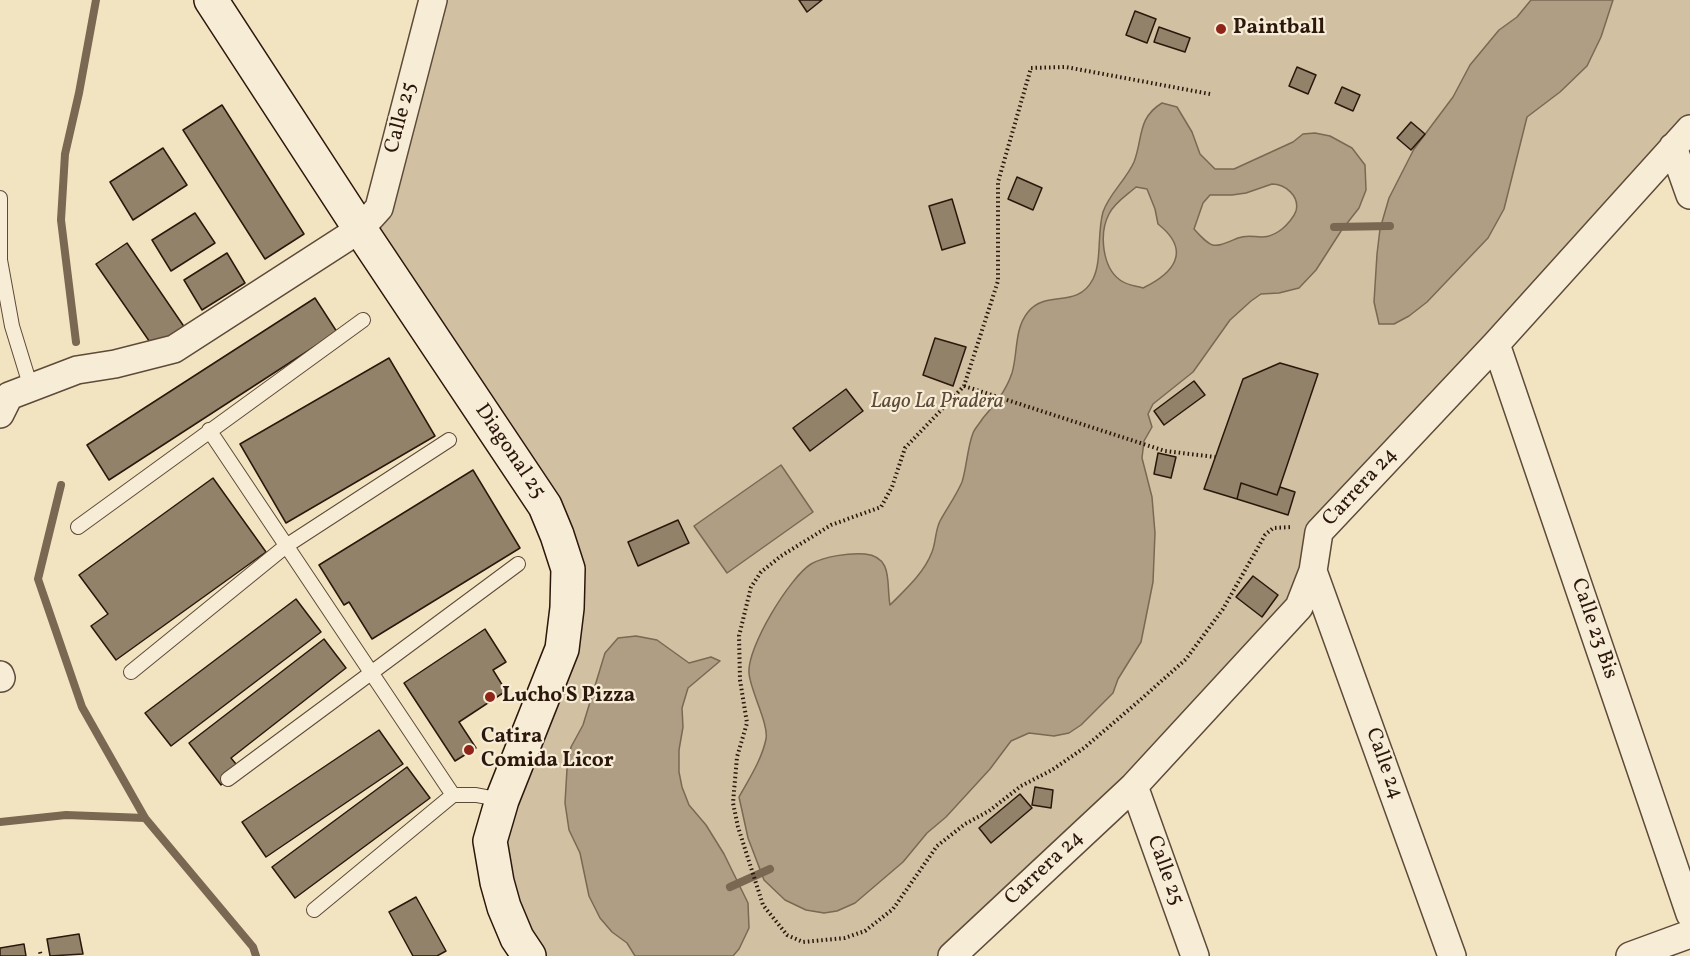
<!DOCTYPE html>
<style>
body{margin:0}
canvas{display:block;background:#f3e4c1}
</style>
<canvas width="1690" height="956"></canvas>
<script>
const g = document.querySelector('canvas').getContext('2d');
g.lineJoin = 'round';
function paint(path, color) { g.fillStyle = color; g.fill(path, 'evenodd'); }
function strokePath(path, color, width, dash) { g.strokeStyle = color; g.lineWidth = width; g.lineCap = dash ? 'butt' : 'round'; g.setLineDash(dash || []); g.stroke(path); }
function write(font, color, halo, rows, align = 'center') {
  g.font = font + ' Vollkorn,serif'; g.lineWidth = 4.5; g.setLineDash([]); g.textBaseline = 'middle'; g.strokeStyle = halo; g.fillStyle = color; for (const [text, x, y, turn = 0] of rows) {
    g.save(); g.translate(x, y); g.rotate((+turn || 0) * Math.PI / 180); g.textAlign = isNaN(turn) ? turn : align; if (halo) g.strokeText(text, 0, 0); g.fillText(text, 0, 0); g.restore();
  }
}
paint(new Path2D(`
 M433,0H1690V129L1319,532L1299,607L952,956H529L497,882L568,569L360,229Z`), '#d1c1a2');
const water = new Path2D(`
 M1531,0H1613L1601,37L1587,66L1560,92L1527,117L1504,209L1488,238L1427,302L1409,316L1394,324H1379L1374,302L1377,254L1380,229L1389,198L1414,149L1453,97L1470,65L1499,30L1517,17Z
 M1162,103L1177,107L1192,132L1200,154L1215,169H1234L1293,142L1303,134L1315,133L1330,136L1352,148L1365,165L1366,190L1359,208L1341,231L1316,270L1299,288L1279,293L1261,294L1251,301L1230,320L1193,372L1153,404L1148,414L1152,427L1144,441L1142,458L1152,497L1155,533L1153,582L1141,642L1118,679L1113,693L1081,725L1069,733L1054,736L1029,733L1011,741L990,769L946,817L927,833L903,862L855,903L837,911L824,913L806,910L785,900L764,880L748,838L739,797C749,779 762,759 766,739C769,724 750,690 749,673C747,647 790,577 811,564C825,556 849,553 865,554C894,557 886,584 890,605C906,589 924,573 932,552C936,542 935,531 940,521C947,508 956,496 962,482C967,466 967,449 973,433C975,428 980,423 983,418C995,404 1006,391 1012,373C1018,353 1014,329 1028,312C1046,289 1077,310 1093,279C1102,261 1097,233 1103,212C1109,194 1126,180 1134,162C1143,139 1137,118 1162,103ZM1272,184C1285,184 1300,196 1296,211C1294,217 1287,225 1282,229C1263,244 1254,232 1238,238C1213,248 1213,250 1194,229L1203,203L1210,195H1232L1246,193ZM1136,187L1147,189L1155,209L1158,224C1192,251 1174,273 1143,288C1136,286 1126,285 1120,280C1102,267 1099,233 1109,214C1114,203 1127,195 1136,187Z
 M781,465L813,512L727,573L694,526Z
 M636,636L657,640L689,663L711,657L720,661L688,688L682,708L683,727L679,750V772L682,787L689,805L706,825L724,854L748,903L749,928L739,949L733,956H635L627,943L612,932L600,918L589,896L580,853L569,830L565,803L567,769L571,747L583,725L605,653L618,638Z`);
paint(water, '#af9e83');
strokePath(water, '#7a6853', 1.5);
strokePath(new Path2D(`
 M1334,227L1390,226
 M76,342L61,220L65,154L79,93L96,0
 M61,485L38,579L82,707L145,818L253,947L256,956
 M0,822L66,815L145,818
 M730,887L770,869`), '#7a6853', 8);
const building = new Path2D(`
 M799,0H822L807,12Z
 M1135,11L1156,19L1147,43L1126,35Z
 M1159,27L1190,38L1185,52L1154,42Z
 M1297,67L1316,75L1308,94L1289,86Z
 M1342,87L1360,95L1353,111L1335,103Z
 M222,105L304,234L265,259L183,130Z
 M1411,122L1425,134L1411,150L1397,138Z
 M163,148L187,185L133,220L110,182Z
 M1017,177L1042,188L1033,210L1008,199Z
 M952,199L965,243L942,250L929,206Z
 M195,213L215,243L171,271L152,240Z
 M127,243L185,328L154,348L96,264Z
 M227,253L245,283L202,310L184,280Z
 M315,298L337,332L109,480L87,445Z
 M935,338L966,347L953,386L923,375Z
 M389,358L435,436L286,523L240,444Z
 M1280,363L1318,374L1277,495L1241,483L1237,499L1204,489L1243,379Z
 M1194,381L1205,395L1164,425L1154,411Z
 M846,389L863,411L810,451L793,428Z
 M1158,453L1176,457L1171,478L1154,474Z
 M473,470L520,548L372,639L349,602L344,605L319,565Z
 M213,478L266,552L116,660L91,626L108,614L79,575Z
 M1241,483L1277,495L1280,487L1295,492L1288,515L1237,499Z
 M678,520L689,543L638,566L628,542Z
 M1253,576L1278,595L1262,617L1236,597Z
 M296,599L321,632L171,746L145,713Z
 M485,629L506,662L493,670L506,691L459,722L476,748L455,761L404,683Z
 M324,639L346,668L231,758L241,770L221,785L189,743Z
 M379,730L403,764L266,857L242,822Z
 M407,767L430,798L295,898L272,867Z
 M1035,787L1053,790L1051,808L1032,805Z
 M1020,794L1032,808L991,843L979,828Z
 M416,897L446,951L437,956H413L389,912Z
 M79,934L83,954L50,956L47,939Z
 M24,944L26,956H0V948Z`);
paint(building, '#93826a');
strokePath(building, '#2b170c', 1.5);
const lane = new Path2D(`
 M0,198V260L12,326L31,388
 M209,430L453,795H476L502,800
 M78,527L363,320
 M131,672L286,546L449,440
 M228,779L518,564
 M314,910L453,795`);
const street = new Path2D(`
 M1673,147L1690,195
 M1496,344L1690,914
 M0,414L9,396L77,370L115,364L174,349L360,229L379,208L433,0
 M1313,571L1452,956
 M0,675L1,678
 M1134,786L1195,956
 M952,956L1134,786L1299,607L1313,571L1319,532L1496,344L1690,129
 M1630,956L1690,934`);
const secondary = new Path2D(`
 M211,0L360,229L545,506L557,535L568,569L567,608L562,649L502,800L490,841L497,882L504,907L517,938L529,956`);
strokePath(lane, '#5d4a39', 16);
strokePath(street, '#5d4a39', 30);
strokePath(secondary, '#2b170c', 36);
strokePath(new Path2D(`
 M1210,94L1066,67L1031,68L998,182V281L964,386L905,448L892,487L881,507L831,525L781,556L761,572L751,587L739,636L740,680L747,723L737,757L733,803L738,827L763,905L787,935L803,942L845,938L865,931L893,909L937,846L965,824L989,811L1021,786L1052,770L1084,748L1139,701L1186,659L1223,609L1265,535L1273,528L1292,527
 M964,386L1165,451L1215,457
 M40,952L41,956`), '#2b170c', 4, [1.5, 3]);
strokePath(lane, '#f7edd7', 14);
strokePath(street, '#f7edd7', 27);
strokePath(secondary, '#f7edd7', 33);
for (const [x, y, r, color] of [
 [1221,29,6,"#8f2418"],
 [490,697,6,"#8f2418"],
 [469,750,6,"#8f2418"]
]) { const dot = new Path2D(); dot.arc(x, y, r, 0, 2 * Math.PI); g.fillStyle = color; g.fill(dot); strokePath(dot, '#f7edd7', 2); }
write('bold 21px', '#2b170c', '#f7edd7', [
 ["Paintball",1233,29],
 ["Lucho'S Pizza",502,697],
 ["Catira",481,738],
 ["Comida Licor",481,762]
], 'left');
write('21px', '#2b170c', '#f7edd7', [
 ["Calle 25",402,118,-75],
 ["Diagonal 25",509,452,56],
 ["Carrera 24",1361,488,-47],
 ["Calle 23 Bis",1593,629,71],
 ["Calle 24",1383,764,70],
 ["Carrera 24",1045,869,-43],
 ["Calle 25",1164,871,70]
]);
write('italic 21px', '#5d4a39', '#f7edd7', [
 ["Lago La Pradera",937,403]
]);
</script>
